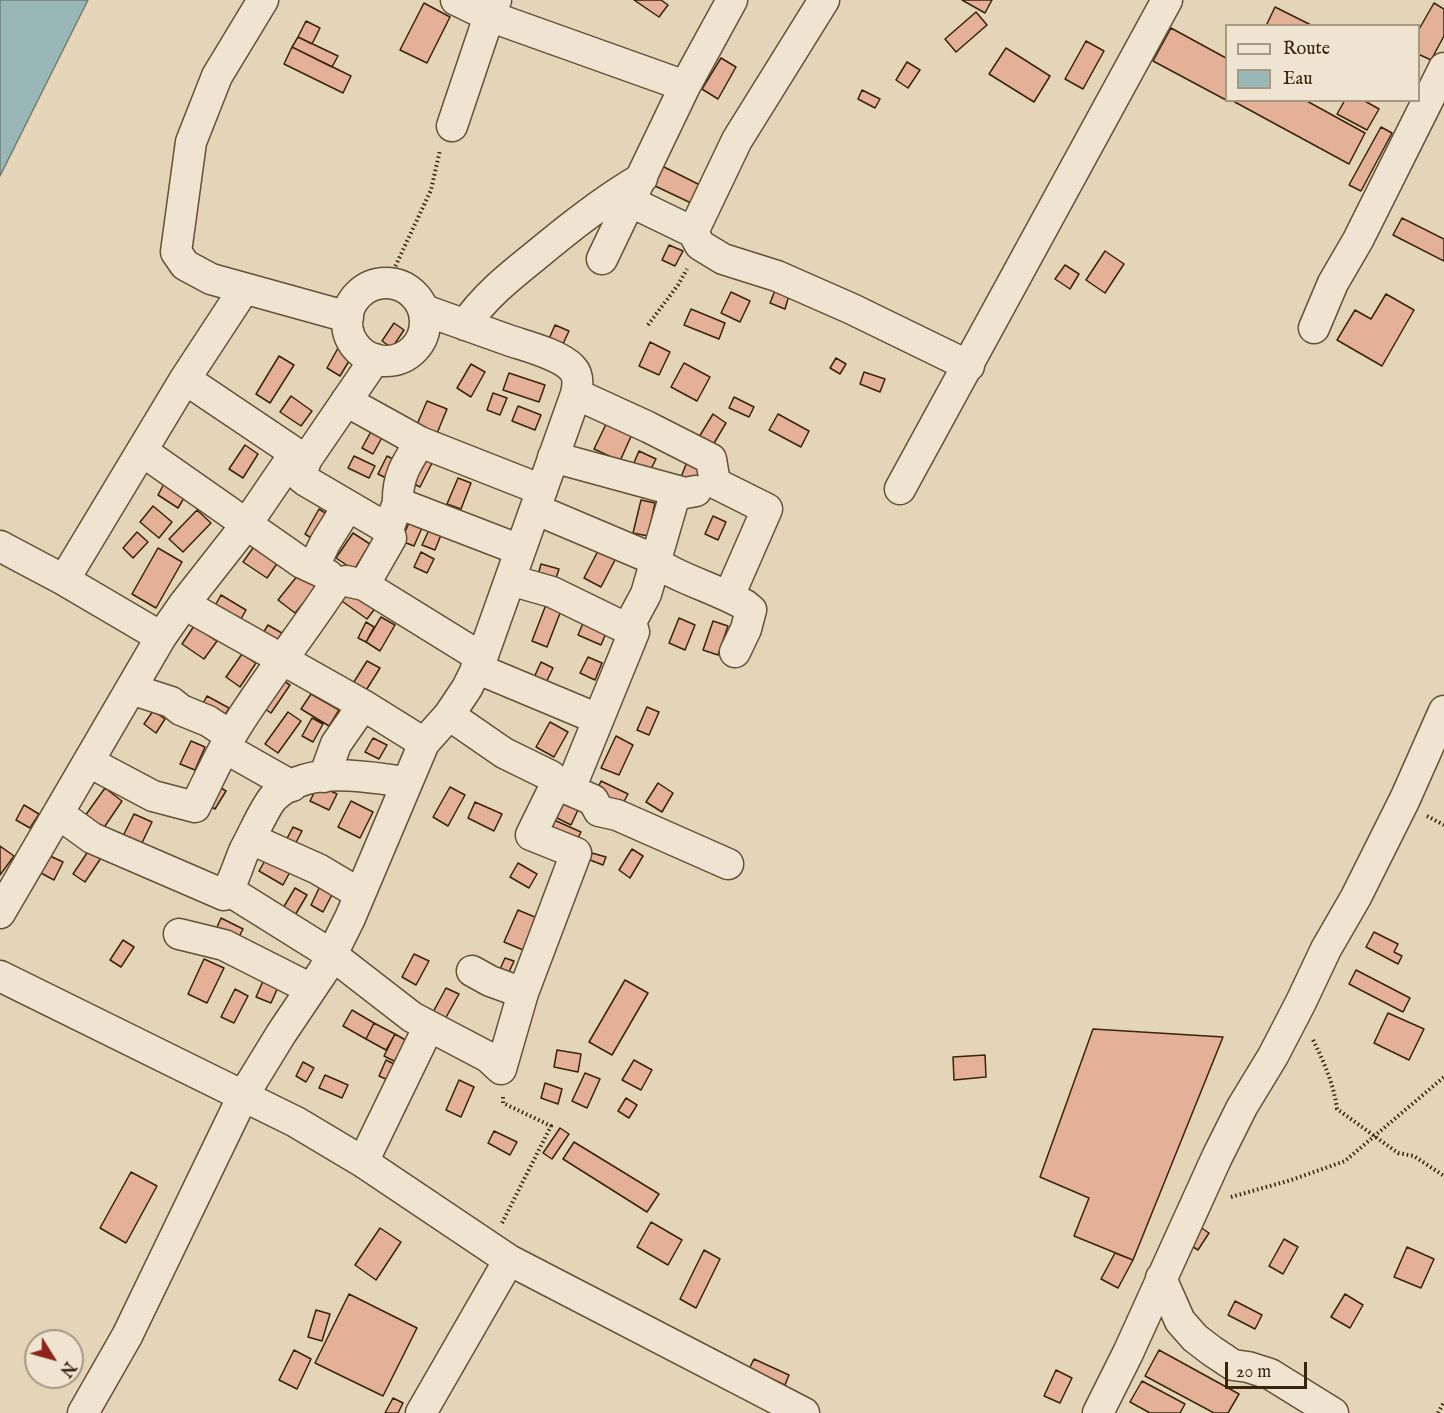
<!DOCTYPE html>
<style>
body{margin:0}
#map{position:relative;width:1444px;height:1413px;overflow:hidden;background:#e5d5b8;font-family:"IM FELL English",serif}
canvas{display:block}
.legend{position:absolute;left:1225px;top:24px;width:195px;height:78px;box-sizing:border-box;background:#eee4d1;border:2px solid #a69881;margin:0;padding:8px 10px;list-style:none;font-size:18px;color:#39250a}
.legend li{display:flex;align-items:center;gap:12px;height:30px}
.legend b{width:30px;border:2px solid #a69881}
.north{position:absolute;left:24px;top:1329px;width:60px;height:60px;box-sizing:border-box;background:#eee4d1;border:2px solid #a69881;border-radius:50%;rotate:127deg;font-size:16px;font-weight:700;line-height:24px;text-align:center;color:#39250a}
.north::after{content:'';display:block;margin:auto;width:21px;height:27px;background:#8f2418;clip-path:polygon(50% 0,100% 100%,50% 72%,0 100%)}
.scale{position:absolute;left:1225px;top:1362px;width:82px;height:27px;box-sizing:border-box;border:3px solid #39250a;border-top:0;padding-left:8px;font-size:18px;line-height:21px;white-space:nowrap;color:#39250a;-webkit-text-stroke:4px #eee4d1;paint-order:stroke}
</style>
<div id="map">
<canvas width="1444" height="1413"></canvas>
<ul class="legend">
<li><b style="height:8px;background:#eee4d1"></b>Route</li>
<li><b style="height:16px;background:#98b7b6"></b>Eau</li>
</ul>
<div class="north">N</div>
<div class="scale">20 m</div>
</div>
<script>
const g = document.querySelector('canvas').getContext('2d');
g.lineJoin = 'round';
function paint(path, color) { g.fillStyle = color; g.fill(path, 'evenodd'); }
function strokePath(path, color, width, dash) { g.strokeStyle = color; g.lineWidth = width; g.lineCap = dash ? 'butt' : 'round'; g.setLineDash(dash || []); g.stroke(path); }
const water = new Path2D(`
 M0,0H88L0,176Z`);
paint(water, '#98b7b6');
strokePath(water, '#727d71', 1.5);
const building = new Path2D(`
 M634,0H661L668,5L659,17Z
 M962,0H992L985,13Z
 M424,3L450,17L427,63L400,50Z
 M1434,3L1444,9V36L1431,60L1418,54V31Z
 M1275,7L1313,26H1266Z
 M976,12L987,25L956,52L945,39Z
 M306,21L320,28L312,44L298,37Z
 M1171,28L1226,58V100L1153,61Z
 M298,37L338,56L332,67L292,47Z
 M1086,41L1104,51L1083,89L1065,79Z
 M292,47L351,76L343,93L284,64Z
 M1006,48L1050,76L1034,102L989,74Z
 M721,58L736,67L718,99L702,89Z
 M907,62L920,70L908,88L896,80Z
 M862,90L880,99L875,108L858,99Z
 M1305,100L1365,133L1349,164L1233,101Z
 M1345,100H1363L1379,109L1367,130L1337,114Z
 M1381,127L1392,133L1361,191L1349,185Z
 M662,166L700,185L691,203L653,185Z
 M1402,218L1444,239V261L1393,235Z
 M669,245L683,251L675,266L662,260Z
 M1105,251L1124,264L1105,293L1086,280Z
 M1065,265L1079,274L1070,289L1055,279Z
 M776,288L790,292L785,309L770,303Z
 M731,292L750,301L740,322L721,313Z
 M1386,294L1414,310L1382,366L1337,340L1355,310L1371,319Z
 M691,309L725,323L719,339L684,325Z
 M394,323L404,330L392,348L382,341Z
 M555,325L569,331L562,346L548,341Z
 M650,342L670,352L659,375L639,366Z
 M338,348L352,356L340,376L327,368Z
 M279,356L294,365L270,403L256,394Z
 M836,358L846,364L840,374L830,368Z
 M684,363L710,377L697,401L671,387Z
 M471,364L485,372L471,397L457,388Z
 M864,372L885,379L880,392L860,384Z
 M509,373L545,385L539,402L503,390Z
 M493,393L507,398L500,415L487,410Z
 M291,396L312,411L301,426L280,412Z
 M734,397L754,407L749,417L729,408Z
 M427,401L447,409L433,443L413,434Z
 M518,406L541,415L535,430L512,421Z
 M713,414L726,423L710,450L696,442Z
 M778,414L809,431L801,447L769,430Z
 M608,420L633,432L620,461L594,449Z
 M374,426L385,432L373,454L362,448Z
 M245,445L258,454L243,478L229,469Z
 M639,451L656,459L646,479L630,472Z
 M354,456L375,466L369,478L348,468Z
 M387,456L399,462L390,480L378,474Z
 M417,456L432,463L420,487L406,480Z
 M689,457L704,463L696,483L681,477Z
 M458,478L471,483L461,509L447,504Z
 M166,480L187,493L178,508L158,495Z
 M641,500L655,503L648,536L633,533Z
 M153,506L172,522L159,538L140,522Z
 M319,509L333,518L319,543L305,534Z
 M197,510L211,523L183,552L169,539Z
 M412,516L425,521L414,546L401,541Z
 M713,516L726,522L718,540L705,534Z
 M429,530L441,535L435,550L422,545Z
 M137,532L148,542L133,558L123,548Z
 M353,533L370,544L354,570L336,558Z
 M258,541L281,558L267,578L243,562Z
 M158,548L182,562L156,608L132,594Z
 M599,549L616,558L601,587L584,578Z
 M421,552L434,559L427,573L414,567Z
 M541,564L559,569L553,587L536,582Z
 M302,570L319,584L295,613L278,600Z
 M349,586L377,606L367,619L339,599Z
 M221,595L246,610L237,626L212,611Z
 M547,602L562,608L547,647L532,641Z
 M381,617L395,625L380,651L366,642Z
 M679,618L695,625L685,650L669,643Z
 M584,621L607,631L601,645L578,635Z
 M713,621L728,626L718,655L703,650Z
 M366,622L374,627L366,642L358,638Z
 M268,625L287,636L279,649L260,638Z
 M194,626L217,641L204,659L182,644Z
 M242,654L256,663L240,687L226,677Z
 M588,657L602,663L595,680L580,673Z
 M367,661L380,668L365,692L352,685Z
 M541,662L553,668L544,687L532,682Z
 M277,677L290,685L271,713L259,705Z
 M311,694L339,710L329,726L301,709Z
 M207,696L229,708L221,722L199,711Z
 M647,707L659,712L649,735L637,730Z
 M153,711L165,719L156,733L144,724Z
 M288,712L301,721L278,753L265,744Z
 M312,718L323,724L313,742L302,736Z
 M550,722L568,732L554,757L536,747Z
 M616,736L633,745L619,775L601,768Z
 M373,738L387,745L379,759L365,752Z
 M191,741L205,747L195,770L180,764Z
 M601,781L628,794L621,807L595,795Z
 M213,783L226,791L215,809L202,802Z
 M658,783L673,793L662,812L646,802Z
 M318,785L337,794L329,810L310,801Z
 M450,787L465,795L448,826L433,817Z
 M105,788L122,801L103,829L85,816Z
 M556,799L578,810L571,825L549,814Z
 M351,801L373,812L360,838L338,827Z
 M475,802L502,814L494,831L468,818Z
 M24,805L39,814L30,828L16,820Z
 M134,814L152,822L140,847L122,838Z
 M554,820L581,832L575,844L548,832Z
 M293,827L302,831L291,852L282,848Z
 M0,846L14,856L0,875Z
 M91,847L103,855L85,882L73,874Z
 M632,849L643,856L630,878L619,870Z
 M592,853L606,857L603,865L590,860Z
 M48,855L63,862L54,880L39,872Z
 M267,857L291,870L283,885L259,871Z
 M518,863L537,874L529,888L510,877Z
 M322,882L335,889L323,912L311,905Z
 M295,888L307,895L291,922L279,915Z
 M518,910L542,920L528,952L504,942Z
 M221,918L243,929L235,945L214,934Z
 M1374,932L1398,944L1394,952L1402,956L1398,964L1366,947Z
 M123,940L134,947L121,967L110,960Z
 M414,954L429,961L416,985L402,977Z
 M505,958L514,961L505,981L496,978Z
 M204,959L224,968L207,1003L188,994Z
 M1356,970L1410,998L1403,1012L1349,984Z
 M267,972L282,978L271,1003L256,997Z
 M625,980L648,993L612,1055L589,1042Z
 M446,988L459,994L444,1021L432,1014Z
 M235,989L248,996L234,1023L221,1017Z
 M352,1010L374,1023L366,1039L343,1026Z
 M1388,1013L1424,1029L1409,1060L1374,1043Z
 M374,1023L395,1034L386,1050L366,1039Z
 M1093,1029L1223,1037L1133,1260L1074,1236L1089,1198L1040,1177Z
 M395,1034L409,1042L398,1063L384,1056Z
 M557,1050L581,1054L578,1072L554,1067Z
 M985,1055L986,1077L954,1080L953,1057Z
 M386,1060L402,1068L395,1083L379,1076Z
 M634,1060L652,1070L641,1090L622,1080Z
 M303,1062L314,1068L306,1082L296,1076Z
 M585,1073L600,1079L587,1108L572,1101Z
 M325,1075L348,1085L342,1098L319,1088Z
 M459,1080L474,1087L461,1117L446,1110Z
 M545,1083L562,1089L558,1104L541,1098Z
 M626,1098L637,1105L629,1118L618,1111Z
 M560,1128L569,1134L552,1159L543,1153Z
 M494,1131L517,1142L510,1155L488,1143Z
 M574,1142L659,1194L647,1212L563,1159Z
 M131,1172L157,1186L126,1243L100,1228Z
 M651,1222L682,1240L668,1265L637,1247Z
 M1200,1227L1209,1233L1198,1250L1184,1241Z
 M380,1228L401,1242L376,1280L355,1265Z
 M1284,1239L1298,1247L1283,1274L1269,1266Z
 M1407,1247L1434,1259L1421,1288L1394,1277Z
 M704,1250L720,1259L696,1308L680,1299Z
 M1115,1253L1133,1260L1118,1288L1101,1279Z
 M349,1294L417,1328L383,1396L315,1363Z
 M1345,1294L1363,1305L1350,1328L1331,1317Z
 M1235,1301L1262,1315L1255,1329L1228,1315Z
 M316,1310L330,1314L322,1341L308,1337Z
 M294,1350L311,1359L297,1389L279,1380Z
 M1159,1350L1239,1394L1228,1413H1214L1145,1376Z
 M754,1359L789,1375L785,1385L749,1369Z
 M1056,1370L1072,1378L1060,1403L1044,1396Z
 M1142,1381L1185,1404L1180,1413H1150L1130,1402Z
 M393,1398L403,1403L398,1413H385Z`);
paint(building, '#e4b098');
strokePath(building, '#39250a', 1.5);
const street = new Path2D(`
 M263,0L217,76L191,142L176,252L185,265L211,279L348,317
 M456,0L489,16L685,86
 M452,126L489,16L496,0
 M631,202L693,232L700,245L723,259L777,276L852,309L969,366
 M693,232L737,140L824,0
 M602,259L685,86L732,0
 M347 322a39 39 0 1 1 78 0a39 39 0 1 1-78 0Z
 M465,325C483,298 509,277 534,257C569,228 603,201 642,178
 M1314,328L1333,283L1358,240L1444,68
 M185,379L295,453
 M576,394L648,427L711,459L715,483
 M346,401L420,442L542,490
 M553,457L685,493L696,491
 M306,460L301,477L306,481L388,529L391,538L364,585
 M715,483L767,509L729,596
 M900,489L1167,0
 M398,503C397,477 406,464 420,442
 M535,509L646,556C675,578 713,587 745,605L751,610L746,629L735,652
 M388,529L398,503L520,550
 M0,546L64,580L161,637
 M313,568L325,543L348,506
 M64,580L185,379L244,289
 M510,580L552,592L634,632
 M346,581L364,585L482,658
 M184,604L363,705L424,743
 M476,668L598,719
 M131,689L171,702L181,710L208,721L231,736
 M449,715L504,753L551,776L556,784L593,800L599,811
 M225,748L292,786
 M89,762L153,796L195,807C208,781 220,754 235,729C266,679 303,633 335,584L328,575L302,563L142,451
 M324,777L336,744L363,705
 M570,789L634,632L631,622L646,594L676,491
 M599,811L617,815L728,864
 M59,814L92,838L224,895C234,883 238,864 245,849C252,837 265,806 274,797C309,764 364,777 406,782
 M251,839L318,869L360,894
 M228,890L332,955L412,1017L488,1057L501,1069L523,993L576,853L531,835L556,784
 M0,913L161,637L184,604L246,525L295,453L306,460L375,359
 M179,934L224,945L311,989
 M472,971L490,981L523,993
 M0,976L296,1122L363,1162L509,1260L804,1413
 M363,1162L429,1026
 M1161,1278L1180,1321L1195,1338L1212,1351L1233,1365L1248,1367L1270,1374L1333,1413
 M83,1413L127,1336L243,1096L281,1034L324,970L350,918L424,743L449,715L467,688L482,658L576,394C578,385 579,375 572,368C559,354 525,346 508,340C480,330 452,320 424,310
 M421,1413L509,1260
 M1098,1413L1128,1353L1217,1157L1242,1107L1273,1056L1301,1002L1326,949L1356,897L1405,799L1444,711`);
strokePath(street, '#645136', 33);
strokePath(new Path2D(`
 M397,284L395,267L431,190L440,150
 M648,325L678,285L687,269
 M1427,816L1444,825
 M1313,1040C1324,1062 1334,1085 1337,1109L1398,1153L1414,1156L1444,1176
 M1231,1197L1291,1180L1345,1161L1444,1077
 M502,1223L551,1126L503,1103V1097
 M1438,1413L1444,1402`), '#39250a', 4, [1.5, 3]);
strokePath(street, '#eee4d1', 30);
</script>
